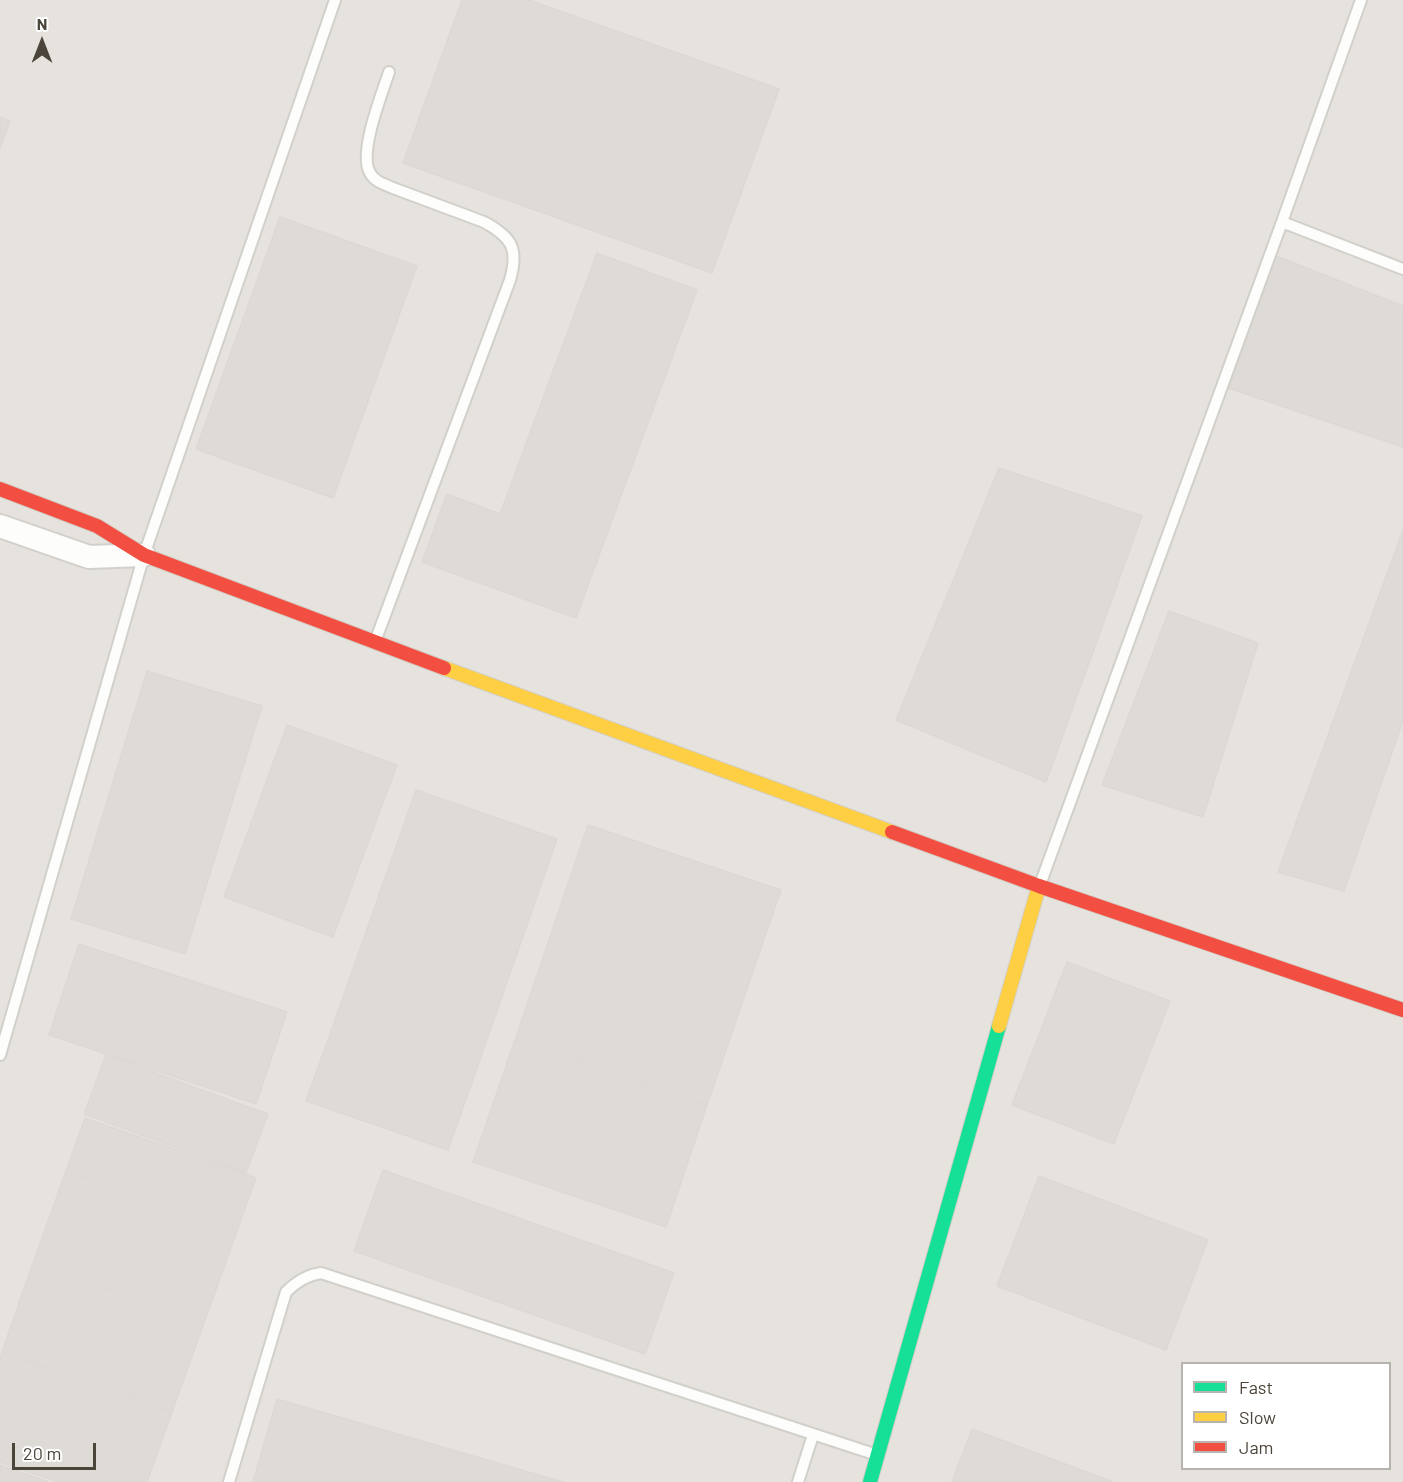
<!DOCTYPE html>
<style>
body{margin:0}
#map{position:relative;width:1403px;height:1482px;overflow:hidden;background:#f4f2ee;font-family:Barlow,sans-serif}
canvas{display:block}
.legend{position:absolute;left:1181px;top:1362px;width:210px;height:108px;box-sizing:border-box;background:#fff;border:2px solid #b7b4b0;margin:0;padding:8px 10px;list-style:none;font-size:18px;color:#4b4439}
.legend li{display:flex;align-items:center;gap:12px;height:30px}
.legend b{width:30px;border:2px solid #b7b4b0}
.north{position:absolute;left:12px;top:12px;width:60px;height:60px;-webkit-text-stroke:4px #fff;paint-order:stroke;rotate:0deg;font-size:16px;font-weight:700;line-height:24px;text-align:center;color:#4b4439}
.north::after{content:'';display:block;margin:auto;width:21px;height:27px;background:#4b4439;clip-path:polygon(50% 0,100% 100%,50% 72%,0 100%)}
.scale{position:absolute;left:12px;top:1443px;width:84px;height:27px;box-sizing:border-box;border:3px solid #4b4439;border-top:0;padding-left:8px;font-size:18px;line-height:21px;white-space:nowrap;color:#4b4439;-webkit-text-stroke:4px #fff;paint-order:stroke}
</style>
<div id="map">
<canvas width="1403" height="1482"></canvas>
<ul class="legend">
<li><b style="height:8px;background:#16e098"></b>Fast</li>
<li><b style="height:8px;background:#ffcf43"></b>Slow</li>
<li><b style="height:8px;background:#f24e42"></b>Jam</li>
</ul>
<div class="north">N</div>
<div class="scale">20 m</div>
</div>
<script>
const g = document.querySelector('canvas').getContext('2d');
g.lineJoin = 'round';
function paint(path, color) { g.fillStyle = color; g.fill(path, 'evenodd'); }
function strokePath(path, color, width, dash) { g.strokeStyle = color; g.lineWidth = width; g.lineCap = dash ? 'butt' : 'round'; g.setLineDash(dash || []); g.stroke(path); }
paint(new Path2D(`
 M0,0H1403V1482H0ZM1182,1364H1390V1468H1182Z`), '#e6e2de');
const building = new Path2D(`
 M462,0H529L779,89L712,273L403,163Z
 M0,117L10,121L0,148Z
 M280,217L417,266L333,498L196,449Z
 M597,253L697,290L576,618L422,562L447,494L500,514Z
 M1274,255L1403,306V447L1225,387Z
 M999,468L1142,516L1046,782L896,720Z
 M1403,530V721L1344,891L1278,872Z
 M1169,611L1258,643L1203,817L1102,785Z
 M147,671L262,706L185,954L71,919Z
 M287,725L397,765L333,937L224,897Z
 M416,790L557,839L476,1071L334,1023Z
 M588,825L781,890L707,1105L515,1040Z
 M79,944L287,1012L256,1104L49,1035Z
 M1067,962L1170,1001L1114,1144L1012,1105Z
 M334,1023L476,1071L448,1150L306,1101Z
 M515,1040L707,1105L666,1227L473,1162Z
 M106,1055L268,1114L246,1173L84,1114Z
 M85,1118L256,1178L237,1231L66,1171Z
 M383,1170L674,1273L645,1354L354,1251Z
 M66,1171L237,1231L204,1323L33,1263Z
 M1039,1176L1208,1240L1166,1350L997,1286Z
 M33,1263L204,1323L172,1412L2,1352Z
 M2,1352L172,1412L147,1482H58L0,1462V1357Z
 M277,1399L563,1482H253Z
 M972,1429L1113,1482H952Z
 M0,1465L49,1482H0Z`);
paint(building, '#dedbd6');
strokePath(building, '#dcd9d4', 1.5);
const lane = new Path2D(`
 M1282,222L1403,269
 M376,639L510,280C519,249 512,237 484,222L393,188C384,184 375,182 370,173C358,153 382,94 389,72
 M1041,882L1282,222L1361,0
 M0,1055L144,555L335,0
 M229,1482L286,1292C297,1281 307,1275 321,1273L874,1454
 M798,1482L813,1435`);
const street = new Path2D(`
 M0,526L89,557L144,555`);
const fast = new Path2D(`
 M870,1482L999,1026`);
const slow = new Path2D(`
 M444,668L892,832
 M999,1026L1039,886`);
const jam = new Path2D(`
 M0,489L97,526L144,555L444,668
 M892,832L1039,886L1403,1010`);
strokePath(lane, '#d2d0cb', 14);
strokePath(street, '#d2d0cb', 26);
strokePath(fast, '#d3cfc5', 16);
strokePath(slow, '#d3cfc5', 16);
strokePath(jam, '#d3cfc5', 16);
strokePath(lane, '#fdfdfc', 10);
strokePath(street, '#fdfdfc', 22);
strokePath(fast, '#16e098', 14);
strokePath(slow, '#ffcf43', 14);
strokePath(jam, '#f24e42', 14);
</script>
